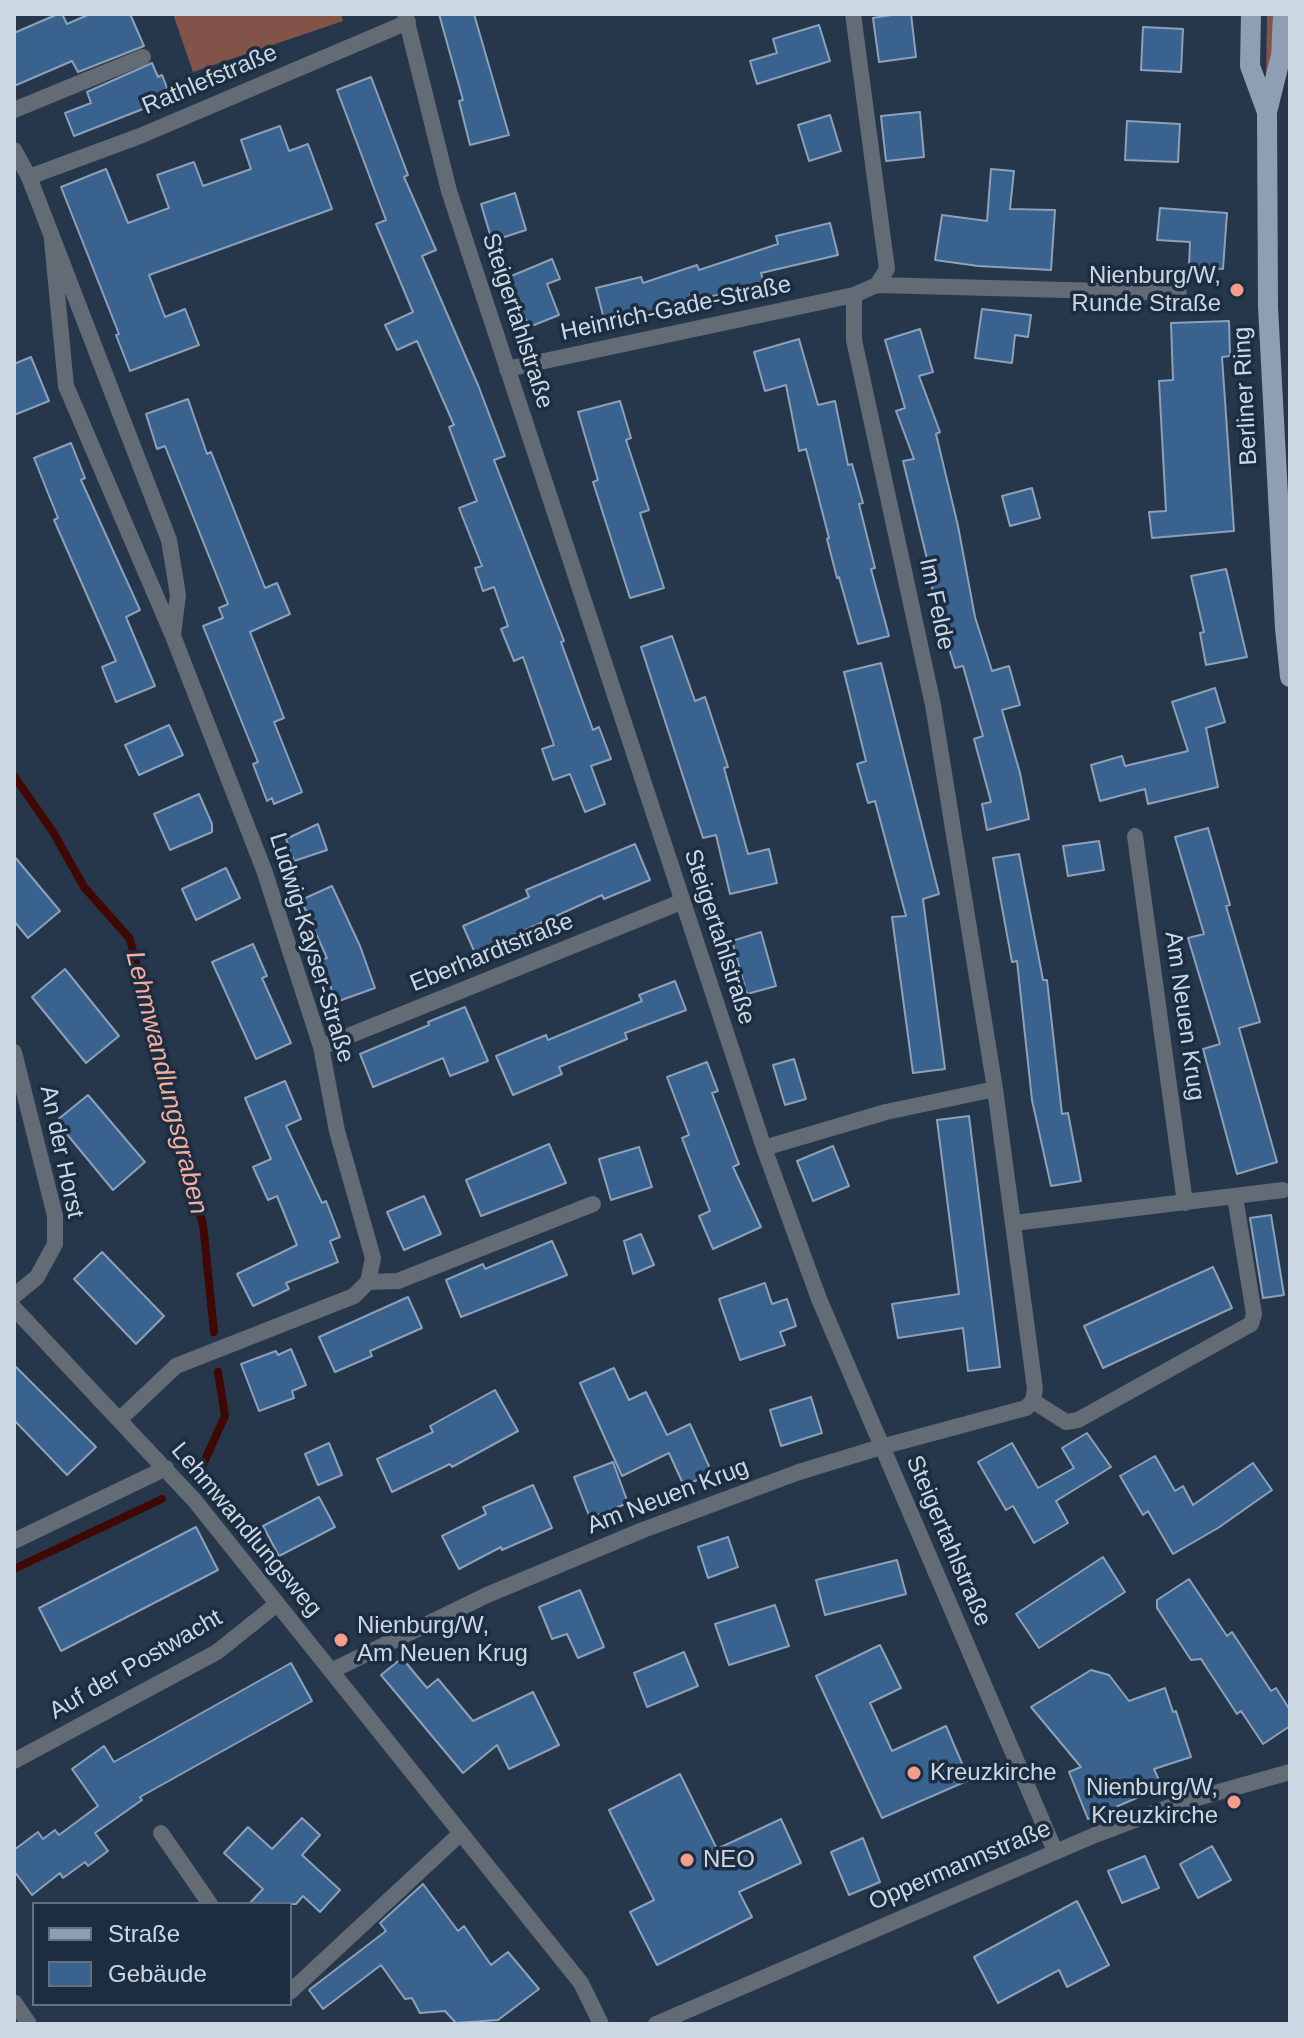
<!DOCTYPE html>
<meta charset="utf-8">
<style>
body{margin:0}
#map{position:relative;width:1304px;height:2038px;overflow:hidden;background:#26374b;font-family:Helvetica,sans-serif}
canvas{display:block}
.frame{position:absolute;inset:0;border:16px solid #ccd7e4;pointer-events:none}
.legend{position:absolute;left:32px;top:1902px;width:260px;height:104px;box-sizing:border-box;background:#1c2d41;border:2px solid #627182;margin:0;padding:10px 14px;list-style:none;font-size:24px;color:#ccd7e4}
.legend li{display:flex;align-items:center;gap:16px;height:40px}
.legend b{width:40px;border:2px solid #627182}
</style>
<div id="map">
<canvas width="1304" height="2038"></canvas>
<div class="frame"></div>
<ul class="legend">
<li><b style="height:10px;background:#8e9fb4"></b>Straße</li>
<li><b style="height:22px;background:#39628f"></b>Gebäude</li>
</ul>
</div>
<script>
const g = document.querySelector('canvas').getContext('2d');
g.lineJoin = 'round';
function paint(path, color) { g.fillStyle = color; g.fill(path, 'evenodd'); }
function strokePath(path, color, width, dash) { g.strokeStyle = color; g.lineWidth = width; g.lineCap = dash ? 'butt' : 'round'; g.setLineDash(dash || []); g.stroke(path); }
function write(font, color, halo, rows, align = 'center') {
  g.font = font + ' Helvetica,sans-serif'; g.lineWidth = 7; g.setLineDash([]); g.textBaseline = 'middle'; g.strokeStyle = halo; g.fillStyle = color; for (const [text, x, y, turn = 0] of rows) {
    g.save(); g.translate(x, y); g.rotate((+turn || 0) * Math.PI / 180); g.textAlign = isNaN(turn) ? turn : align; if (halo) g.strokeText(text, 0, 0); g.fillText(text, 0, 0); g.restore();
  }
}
paint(new Path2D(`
 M173,14H341L343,21L193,72Z
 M1267,14H1274L1269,77L1266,78Z`), '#815349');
strokePath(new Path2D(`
 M14,776L53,832L84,887L130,939L150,1019L159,1071L180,1127L187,1172L203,1224L214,1332
 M199,1473L225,1416L218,1372
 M14,1569L162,1499`), '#400802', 8);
const building = new Path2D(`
 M58,14H62L67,24L90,14H130L144,46L78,72L72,61L14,86V33Z
 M439,14H474L509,135L470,145L459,101L463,100Z
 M897,14H911L916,57L879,62L873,18Z
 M819,25L830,61L757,84L750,61L777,53L773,39Z
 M1143,27L1183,29L1181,72L1141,70Z
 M152,63L158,77L162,75L171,98L74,136L65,113L91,103L87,92Z
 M371,77L408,175L404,177L436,250L422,256L478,385L505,456L494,460L564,641L561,642L593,730L599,727L611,759L591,766L605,804L585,812L570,774L553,780L542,749L554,745L523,657L514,661L501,629L508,626L494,587L483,591L475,568L482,566L459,508L477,501L449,427L454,425L417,341L397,350L385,325L413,312L376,224L386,220L337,90Z
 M920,112L924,157L886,161L881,116Z
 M830,115L841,151L809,161L798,125Z
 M1127,121L1180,124L1178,162L1125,160Z
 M280,126L289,151L308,144L332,209L149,275L165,317L185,309L199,345L130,371L116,335L119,334L61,187L106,169L128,223L169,208L157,175L194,162L203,186L251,169L241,140Z
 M991,169L1014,171L1010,209L1055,210L1051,270L978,266L935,260L942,215L987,221Z
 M515,193L526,230L492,241L481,204Z
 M1160,208L1227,213L1223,269L1189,266L1190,242L1157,240Z
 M830,223L838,255L761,273L764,283L724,296L723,293L673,309L672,306L605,323L596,288L641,277L643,283L697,265L699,270L778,244L776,236Z
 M552,259L560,279L547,284L559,315L529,327L509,277Z
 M982,309L1031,315L1028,337L1015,335L1012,363L975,358Z
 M1229,321L1230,356L1222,357L1234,531L1152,538L1149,512L1166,511L1159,381L1173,380L1171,323Z
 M920,329L933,372L919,376L940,432L936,434L958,526L975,617L992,671L1009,666L1020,705L1002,710L1020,773L1029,819L987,830L982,804L991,802L974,739L983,736L963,666L955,668L934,600L929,567L903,461L914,459L896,411L905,408L885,340Z
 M799,339L818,405L835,401L848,465L852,464L863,503L859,504L875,568L871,569L889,636L858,644L839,577L837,578L827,539L829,538L806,449L799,451L786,385L765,391L754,352Z
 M31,357L49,401L14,415V364Z
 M188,399L207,454L211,452L265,588L277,583L290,614L250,632L284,718L274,722L302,792L274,804L272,798L267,801L253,764L258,762L203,626L223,618L219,608L228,604L165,446L157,449L146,414Z
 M620,401L631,438L626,440L649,510L640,513L664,588L630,598L593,482L598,480L578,412Z
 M71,443L85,478L81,480L140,610L126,617L155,686L116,702L102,667L116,661L54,520L58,518L34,458Z
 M1032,488L1040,518L1010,526L1002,496Z
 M1226,569L1247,657L1206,665L1200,633L1204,632L1191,576Z
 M672,636L695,701L705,697L728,767L724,768L748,854L769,849L777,883L730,894L716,835L703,838L641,647Z
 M881,663L939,894L923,899L945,1069L913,1073L892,917L906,916L875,801L868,803L857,764L866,761L844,672Z
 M1215,688L1225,722L1206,728L1218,787L1148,804L1145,789L1100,801L1091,765L1122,756L1125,766L1188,751L1172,702Z
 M169,725L183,755L139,775L125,745Z
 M199,794L212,824V832L170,850L154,814Z
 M318,824L327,850L294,861L286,839Z
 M1208,828L1230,905L1226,906L1260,1022L1239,1028L1277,1162L1237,1174L1203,1049L1220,1044L1188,938L1204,934L1175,837Z
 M1099,841L1104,870L1068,876L1063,846Z
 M635,844L650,880L604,899L602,895L475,953L463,926L529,897L526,890Z
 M1019,854L1043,980H1047L1062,1114L1068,1113L1081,1181L1051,1186L1032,1100L1017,961L1012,962L993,858Z
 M14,856L60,911L28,938L14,921Z
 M226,868L240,898L196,920L182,889Z
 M332,886L360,946L375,988L336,1002L321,960L327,958L301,900Z
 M761,932L776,986L747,994L732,941Z
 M253,944L267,976L262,978L291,1043L256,1059L212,962Z
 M65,969L119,1036L86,1063L32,997Z
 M675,981L686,1010L625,1033L627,1039L559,1067L562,1074L513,1095L496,1056L546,1035L548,1040L642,1001L639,995Z
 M465,1007L488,1061L450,1076L443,1058L373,1087L360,1054L429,1025L428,1022Z
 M794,1059L806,1099L785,1105L773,1065Z
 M707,1062L718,1091L712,1093L739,1164L733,1167L761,1227L713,1249L699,1216L710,1211L682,1138L689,1135L667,1077Z
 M285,1081L301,1119L286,1126L322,1203L326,1201L340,1237L330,1241L338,1262L286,1283L289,1289L253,1306L237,1274L297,1245L277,1196L268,1200L253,1167L271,1159L245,1098Z
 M88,1095L145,1162L113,1190L56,1121Z
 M969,1116L1000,1367L968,1371L963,1328L898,1338L892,1304L959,1294L937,1120Z
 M549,1144L566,1183L481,1216L466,1180Z
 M833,1146L849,1186L813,1201L797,1161Z
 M639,1147L652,1187L611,1200L599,1159Z
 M424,1196L441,1234L404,1250L387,1212Z
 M1271,1215L1284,1295L1263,1298L1250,1218Z
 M641,1234L654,1265L633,1274L624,1241Z
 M552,1241L567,1275L461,1317L446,1280L483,1264L485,1269Z
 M102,1252L164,1316L136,1344L74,1279Z
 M1213,1267L1232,1308L1103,1368L1084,1326Z
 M765,1283L772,1304L787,1299L796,1326L780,1332L785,1345L740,1360L719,1299Z
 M408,1297L422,1328L370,1351L372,1356L335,1372L319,1337Z
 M291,1349L306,1385L292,1391L294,1398L259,1411L241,1364L276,1351L278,1355Z
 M14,1365L96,1447L67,1475L14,1420Z
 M614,1368L629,1400L646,1392L667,1435L690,1424L712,1473L684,1486L669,1453L622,1476L580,1383Z
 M495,1390L518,1431L452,1467L450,1464L392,1492L377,1459L433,1432L430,1426Z
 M811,1397L822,1433L781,1446L770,1410Z
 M1087,1433L1111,1467L1056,1501L1068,1523L1034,1543L1013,1506L1006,1510L978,1462L1012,1443L1038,1488L1074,1468L1062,1448Z
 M329,1443L342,1475L318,1485L305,1454Z
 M1155,1456L1175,1491L1183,1486L1193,1505L1253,1463L1272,1490L1218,1528L1173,1554L1148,1511L1143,1515L1120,1476Z
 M613,1462L628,1503L590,1518L574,1477Z
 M533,1485L552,1528L502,1550L501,1547L459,1569L442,1536L486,1514L483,1507Z
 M319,1497L335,1527L279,1556L263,1526Z
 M196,1527L218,1570L61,1651L39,1608Z
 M728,1537L738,1567L708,1578L698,1547Z
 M1103,1557L1125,1592L1039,1648L1016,1614Z
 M897,1560L906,1594L825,1615L816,1580Z
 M1189,1579L1227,1636L1232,1632L1271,1691L1276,1688L1290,1710V1726L1263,1744L1241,1711L1237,1714L1201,1659L1191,1660L1157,1608V1600Z
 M580,1590L604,1647L578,1658L567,1634L552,1639L539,1607Z
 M775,1605L789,1646L729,1665L715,1624Z
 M880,1645L901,1688L870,1703L892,1751L946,1726L969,1780L882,1818L816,1676Z
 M684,1652L698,1686L647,1707L634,1673Z
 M402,1658L427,1688L438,1679L473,1721L533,1692L559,1745L509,1769L497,1745L463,1773L381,1675Z
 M291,1663L312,1701L140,1797L142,1800L95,1833L108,1851L88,1866L85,1862L63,1878L60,1873L32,1895L14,1871V1850L38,1832L43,1839L55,1830L59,1835L98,1806L72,1769L104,1746L114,1762Z
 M1091,1670L1109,1675L1129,1701L1165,1688L1173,1712L1176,1711L1191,1757L1154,1769L1162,1787L1088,1819L1069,1772L1081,1767L1031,1707Z
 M680,1774L717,1849L781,1819L801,1863L739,1892L752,1917L657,1965L630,1912L654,1900L609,1810Z
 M302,1818L320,1835L302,1855L340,1890L320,1912L303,1896L296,1904H249L263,1889L224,1853L248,1827L272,1849Z
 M863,1838L880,1882L849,1895L831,1852Z
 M1212,1846L1231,1880L1198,1898L1180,1864Z
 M1145,1856L1159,1888L1122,1903L1108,1871Z
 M423,1884L458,1931L464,1926L491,1965L508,1952L539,1989L498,2020L456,2023L445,2011L420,2013L412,1998L405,1999L381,1965L323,2009L309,1990L386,1931L380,1923Z
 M1077,1901L1109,1965L1067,1987L1059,1970L998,2003L974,1957Z`);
paint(building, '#39628f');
strokePath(building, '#8ca1b9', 2);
strokePath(new Path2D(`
 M14,110L143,57
 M161,1833L210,1904
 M290,1992L461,1833
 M14,2002L29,2024`), '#636b75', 16);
strokePath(new Path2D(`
 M405,14L449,191L764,1148L819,1299L1055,1851
 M14,150L29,177L169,540L178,595L173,634
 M29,177L140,136L408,22
 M52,241L66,386L173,636L264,870L321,1047L337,1131L373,1258L368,1282L354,1296L176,1366L120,1419
 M877,285L1179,293
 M507,369L854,295
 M1135,836L1185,1203
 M321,1047L681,902
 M14,1052L55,1216V1244L37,1277L14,1296
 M764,1148L886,1112L995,1089
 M1014,1223L1283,1190
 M368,1282L398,1281L593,1204
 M14,1308L195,1501L581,1983L601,2024
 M1033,1401L1066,1422L1078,1420L1251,1324L1254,1314L1235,1197
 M14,1541L166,1468
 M331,1671L487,1595L643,1530L799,1472L881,1447L1026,1408L1033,1401L1035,1389L995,1089L933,705L854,340V295L877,285L887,269L853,14
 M14,1761L217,1652L277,1604
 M656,2024L1095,1835L1183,1802L1290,1772`), '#636b75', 16);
strokePath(new Path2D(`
 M1251,14L1250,66L1267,112
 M1283,14L1281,55L1267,112L1268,307L1285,628L1290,677`), '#8e9fb4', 20);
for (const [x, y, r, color] of [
 [1237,290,8,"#f49d8c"],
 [341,1640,8,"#f49d8c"],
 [914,1773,8,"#f49d8c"],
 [1234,1802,8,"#f49d8c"],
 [687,1860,8,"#f49d8c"]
]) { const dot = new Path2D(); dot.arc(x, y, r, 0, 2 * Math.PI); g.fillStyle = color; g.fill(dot); strokePath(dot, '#1c2d41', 3); }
write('24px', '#ccd7e4', '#1c2d41', [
 ["Rathlefstraße",210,80,-23],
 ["Heinrich-Gade-Straße",676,309,-12],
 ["Steigertahlstraße",517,321,72],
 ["Berliner Ring",1246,396,-93],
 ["Im Felde",936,604,78],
 ["Steigertahlstraße",719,937,72],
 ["Ludwig-Kayser-Straße",311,948,73],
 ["Eberhardtstraße",492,953,-22],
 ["Am Neuen Krug",1184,1016,82],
 ["An der Horst",61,1152,78],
 ["Am Neuen Krug",668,1497,-21],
 ["Lehmwandlungsweg",246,1530,50],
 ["Steigertahlstraße",948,1541,67],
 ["Auf der Postwacht",136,1665,-30],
 ["Oppermannstraße",960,1866,-23]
]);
write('24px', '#ccd7e4', '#1c2d41', [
 ["Nienburg/W,",1221,276,"right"],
 ["Runde Straße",1221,304,"right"],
 ["Nienburg/W,",357,1626],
 ["Am Neuen Krug",357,1654],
 ["Kreuzkirche",930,1773],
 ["Nienburg/W,",1218,1788,"right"],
 ["Kreuzkirche",1218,1816,"right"],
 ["NEO",703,1860]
], 'left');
write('italic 26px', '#f9ad9d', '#1c2d41', [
 ["Lehmwandlungsgraben",166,1083,76]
]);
</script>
